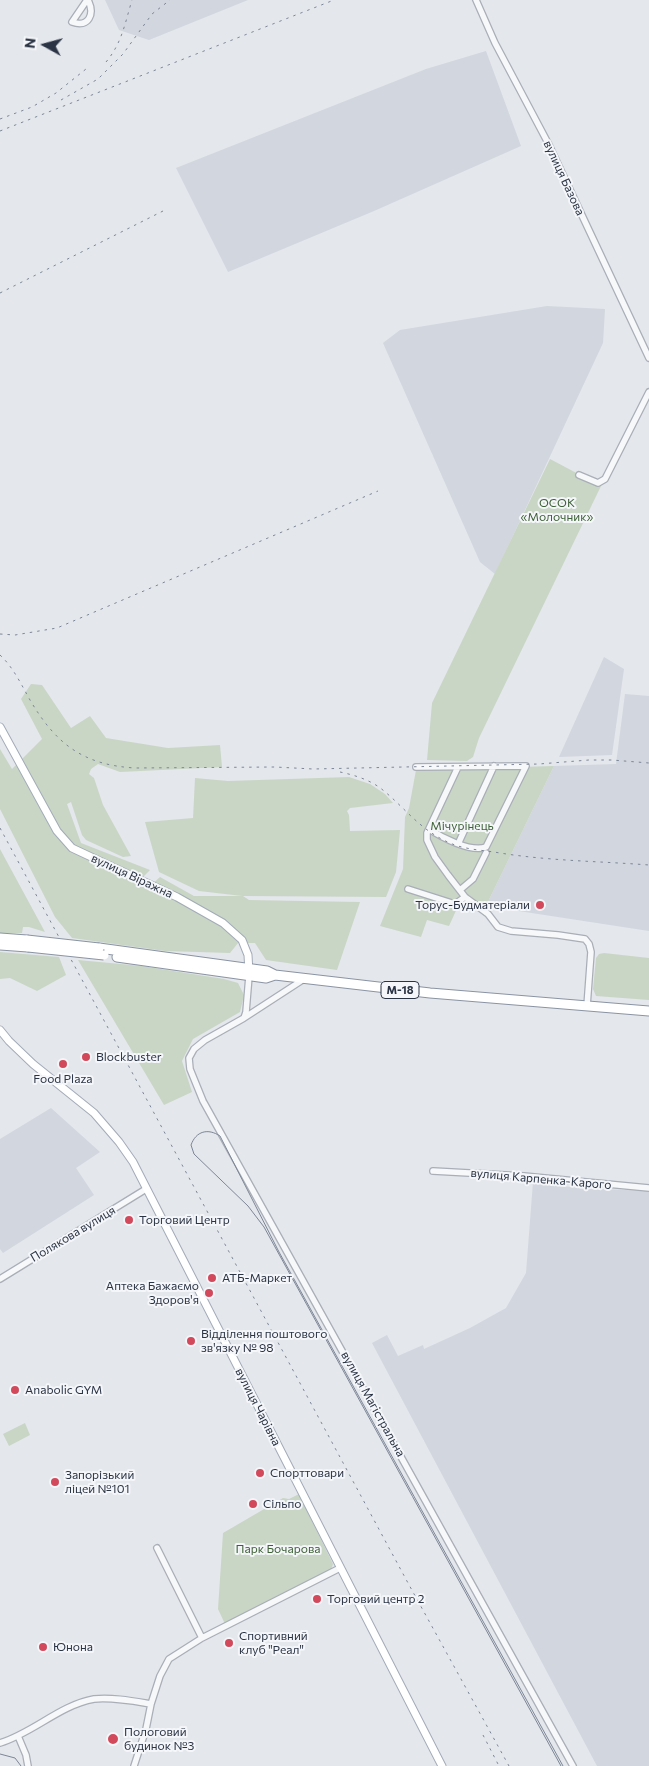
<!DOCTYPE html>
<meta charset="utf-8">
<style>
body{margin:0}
#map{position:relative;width:649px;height:1766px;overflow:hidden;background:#e4e7ec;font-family:Commissioner,sans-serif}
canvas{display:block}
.north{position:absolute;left:20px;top:20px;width:50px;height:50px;-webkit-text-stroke:4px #f4f6f9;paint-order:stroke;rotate:277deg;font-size:14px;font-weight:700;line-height:20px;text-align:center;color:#2b3445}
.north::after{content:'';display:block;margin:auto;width:18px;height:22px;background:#2b3445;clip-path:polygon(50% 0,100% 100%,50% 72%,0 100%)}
</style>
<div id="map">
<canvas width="649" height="1766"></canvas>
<div class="north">N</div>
</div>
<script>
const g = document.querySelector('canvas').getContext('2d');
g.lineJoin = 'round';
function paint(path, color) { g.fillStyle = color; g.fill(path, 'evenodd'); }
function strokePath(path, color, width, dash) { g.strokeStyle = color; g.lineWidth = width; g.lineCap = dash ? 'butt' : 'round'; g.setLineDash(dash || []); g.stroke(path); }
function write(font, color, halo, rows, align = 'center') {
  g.font = font + ' Commissioner,sans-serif'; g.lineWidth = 4; g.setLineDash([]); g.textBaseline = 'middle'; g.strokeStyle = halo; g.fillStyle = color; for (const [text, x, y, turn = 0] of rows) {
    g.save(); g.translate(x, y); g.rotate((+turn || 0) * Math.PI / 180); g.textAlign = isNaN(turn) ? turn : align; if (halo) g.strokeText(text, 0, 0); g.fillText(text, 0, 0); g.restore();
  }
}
paint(new Path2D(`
 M105,0H248L149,40L119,30Z
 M486,51L521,146L374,211L228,272L176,168L426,69Z
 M547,306L605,309L603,343L495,574L480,562L383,343L400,330Z
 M604,657L624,669L612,755L559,757Z
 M625,694L649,696V931L486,906L554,766L616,764Z
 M51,1108L100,1152L76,1168L94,1195L3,1253L0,1249V1139Z
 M533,1182L578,1188L649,1191V1766H597L372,1343L387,1335L398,1356L423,1345L424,1349L470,1328L506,1308L526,1273Z`), '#d2d6de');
paint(new Path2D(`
 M550,459L601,486L479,738L473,757L467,761L427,760L432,703Z
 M31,684L42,685L71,728L90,716L106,738L168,748L220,745L222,767L120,772L98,764L91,769L89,774L94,778L103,805L131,856L123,857L86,840L82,835L71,802L67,804L81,843L150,870L140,880L151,885L160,877L194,896H242L199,891L159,872L145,822L193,818L195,778L228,781L349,777L370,784L385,794L393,803L350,808L347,811L349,815L350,831L400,830L396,872L386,897L243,896L249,900L360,902L337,970L266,960L255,943H238L230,953L165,951L72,938L55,917L0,809V749L12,769L42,739L21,699Z
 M554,766L486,906H482L469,895L459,904L449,926L427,920L421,937L380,926L403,869L405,817L409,808L416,770Z
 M0,849L45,932L29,927H23L22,933H0Z
 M0,952L59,957L66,975L37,991L10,978L0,979Z
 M604,953L649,958V1000L596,996L593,989L596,958L599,954Z
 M78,960L142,966L224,979L238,983L244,995L240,1012L193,1039L182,1061L192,1092L164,1105Z
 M25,1423L30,1435L9,1446L3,1434Z
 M299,1494L333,1564L331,1570L225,1624L218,1609L223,1533L283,1498L289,1499Z`), '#c9d6c5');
const minor = new Path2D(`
 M87,0L72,22C89,28 95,14 88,0
 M476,0L495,43L548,143L649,358
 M579,475L598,483L605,479L649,392
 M416,767L526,766L486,847C471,853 441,837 429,829
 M458,767L427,833V840L435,857L448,875L465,897L488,914L498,927L511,931L558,935L585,939L589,944L591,952L587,1006
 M459,842L494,766
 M408,889L455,904L465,897
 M460,890L473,879L486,853
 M304,979L244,1018L205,1040L194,1049L189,1058L190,1069L203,1101L573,1766
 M244,1018L246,1012L249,976
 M433,1171L524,1176L649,1188
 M0,1279L146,1189
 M157,1548L202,1638
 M18,1736L26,1755L28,1766
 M0,1743C33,1733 60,1705 94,1699C112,1697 133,1701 151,1704
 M134,1766L146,1729L151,1704L160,1676L169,1659L202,1638L340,1568`);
const major = new Path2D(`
 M0,727L57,831L72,848L177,897L223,923L242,940L248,955L249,973
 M0,1030L9,1041L33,1064L94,1113L119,1142L133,1162L442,1766`);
const highway = new Path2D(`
 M0,938L27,940
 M0,945L28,947
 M99,948L267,971L275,975L430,993L649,1011
 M117,957L266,978L275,975`);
strokePath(minor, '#a9aeb7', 8);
strokePath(major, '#a3abb8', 9);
strokePath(highway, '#8b94a3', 11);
strokePath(minor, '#f7f8fa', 5.5);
strokePath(major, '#fff', 7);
strokePath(highway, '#fff', 9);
strokePath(new Path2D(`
 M0,1754L15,1758L21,1766
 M561,1766L264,1227L248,1206L194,1154L191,1145C196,1131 208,1128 220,1136L279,1252L563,1766`), '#7d8696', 1);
strokePath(new Path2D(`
 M106,62C122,43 125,23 132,0
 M61,100L98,79L123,54L152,14L170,0
 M0,119L32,107L56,93L86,69
 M0,131L334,0
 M0,293L165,210
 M0,634L15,635L57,628L378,491
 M0,655C13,667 21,684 30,700C56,744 83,765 135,768L275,767L313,769L539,764L589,760H612L649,763
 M340,772C354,775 367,779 379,787C404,806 419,830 450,843C463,849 480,850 494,852C546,861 597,861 649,865
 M0,828L408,1583L509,1766
 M483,1735L499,1766`), '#7d8696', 1, [2.5, 5]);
const highwayBridge = new Path2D(`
 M27,940L99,948
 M28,947L104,955`);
strokePath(highwayBridge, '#8b94a3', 11, []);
strokePath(highwayBridge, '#fff', 9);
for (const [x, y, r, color] of [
 [540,905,5,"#d1495b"],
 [86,1057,5,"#d1495b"],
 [63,1064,5,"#d1495b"],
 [129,1220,5,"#d1495b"],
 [212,1278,5,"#d1495b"],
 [209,1293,5,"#d1495b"],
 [191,1341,5,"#d1495b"],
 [15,1390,5,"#d1495b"],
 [260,1473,5,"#d1495b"],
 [55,1482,5,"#d1495b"],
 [253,1504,5,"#d1495b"],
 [317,1599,5,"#d1495b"],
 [229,1643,5,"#d1495b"],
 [43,1647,5,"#d1495b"],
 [113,1739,6,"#d1495b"]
]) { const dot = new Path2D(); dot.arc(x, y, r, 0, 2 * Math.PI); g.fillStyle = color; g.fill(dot); strokePath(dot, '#f4f6f9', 2); }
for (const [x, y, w] of [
 [400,990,38]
]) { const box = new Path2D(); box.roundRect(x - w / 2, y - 8.5, w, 17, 4); g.fillStyle = '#f4f6f9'; g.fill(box); strokePath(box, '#2b3445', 1); }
write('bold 11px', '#2b3445', null, [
 ["М-18",400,990]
]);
write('12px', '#2b3445', '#f4f6f9', [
 ["вулиця Базова",564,178,65],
 ["вулиця Віражна",132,876,25],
 ["вулиця Карпенка-Карого",541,1179,5],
 ["Полякова вулиця",73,1234,-31],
 ["вулиця Магістральна",373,1404,61],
 ["вулиця Чарівна",258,1407,63]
]);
write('12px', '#3f6138', '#f4f6f9', [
 ["ОСОК",557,503],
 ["«Молочник»",557,517],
 ["Мічурінець",462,826],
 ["Парк Бочарова",278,1549]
]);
write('12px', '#2b3445', '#f4f6f9', [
 ["Торус-Будматеріали",530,905,"right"],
 ["Blockbuster",96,1057],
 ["Food Plaza",63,1079,"center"],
 ["Торговий Центр",139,1220],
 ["АТБ-Маркет",222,1278],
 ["Аптека Бажаємо",199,1286,"right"],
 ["Здоров'я",199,1300,"right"],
 ["Відділення поштового",201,1334],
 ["зв'язку № 98",201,1348],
 ["Anabolic GYM",25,1390],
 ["Спорттовари",270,1473],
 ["Запорізький",65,1475],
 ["ліцей №101",65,1489],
 ["Сільпо",263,1504],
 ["Торговий центр 2",327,1599],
 ["Спортивний",239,1636],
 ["клуб \"Реал\"",239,1650],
 ["Юнона",53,1647],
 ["Пологовий",124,1732],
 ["будинок №3",124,1746]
], 'left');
</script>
